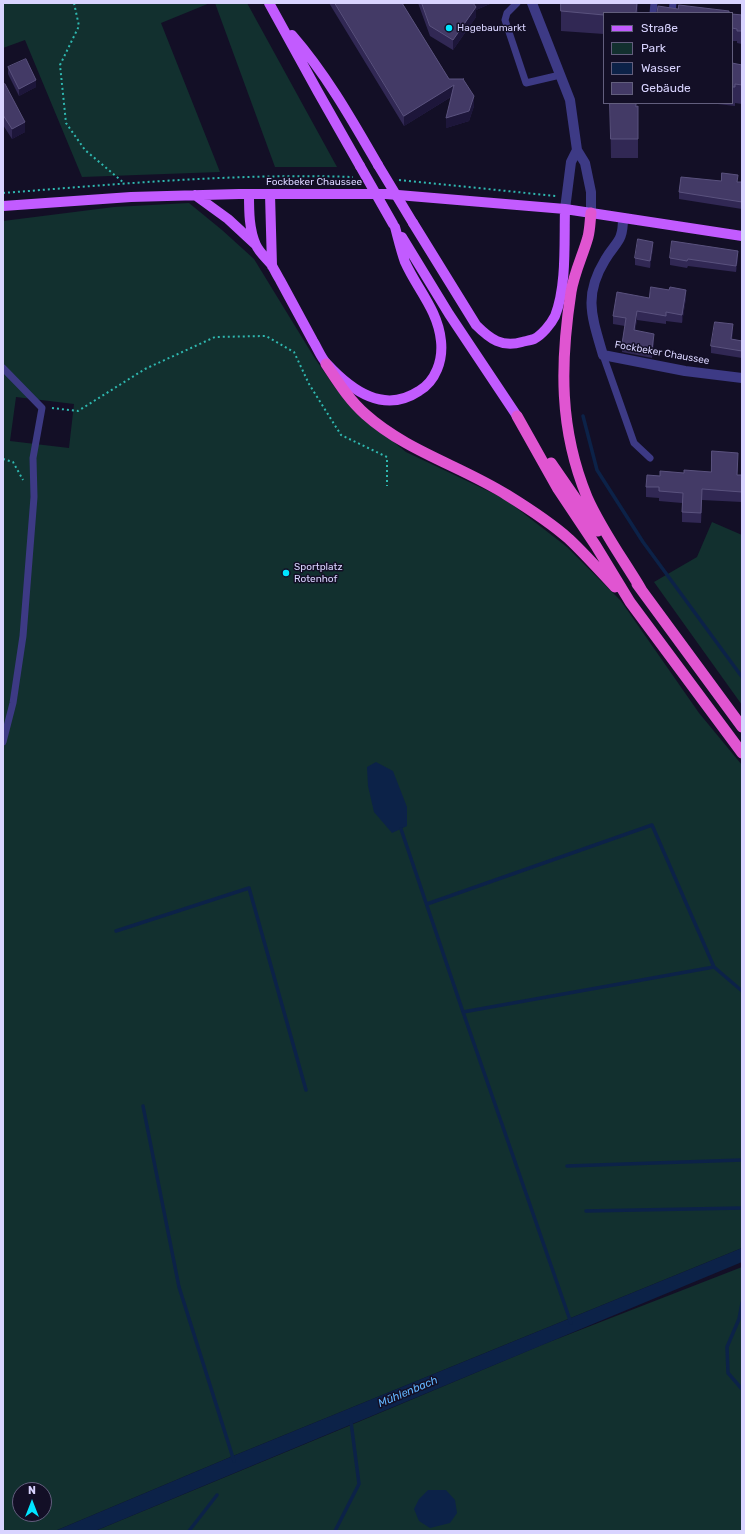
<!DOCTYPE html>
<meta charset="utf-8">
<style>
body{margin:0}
#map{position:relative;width:745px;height:1534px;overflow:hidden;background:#130f26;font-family:Rubik,sans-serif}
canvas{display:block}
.frame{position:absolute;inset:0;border:4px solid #d9d4ff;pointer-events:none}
.legend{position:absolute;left:603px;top:12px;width:130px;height:92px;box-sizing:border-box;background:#130f26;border:1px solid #625e7d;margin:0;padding:5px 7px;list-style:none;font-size:12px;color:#d9d4ff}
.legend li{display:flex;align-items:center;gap:8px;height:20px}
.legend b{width:20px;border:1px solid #625e7d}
.north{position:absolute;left:12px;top:1482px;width:40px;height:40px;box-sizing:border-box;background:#130f26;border:1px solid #625e7d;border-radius:50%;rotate:0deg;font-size:11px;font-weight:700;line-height:16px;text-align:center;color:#d9d4ff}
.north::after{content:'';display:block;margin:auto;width:14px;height:18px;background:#00e5ff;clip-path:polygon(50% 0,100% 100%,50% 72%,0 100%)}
</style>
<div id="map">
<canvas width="745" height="1534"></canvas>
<div class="frame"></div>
<ul class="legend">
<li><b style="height:5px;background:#c25bff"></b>Straße</li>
<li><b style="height:11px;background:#12302f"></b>Park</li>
<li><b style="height:11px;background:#0c2248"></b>Wasser</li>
<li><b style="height:11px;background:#433a66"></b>Gebäude</li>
</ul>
<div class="north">N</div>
</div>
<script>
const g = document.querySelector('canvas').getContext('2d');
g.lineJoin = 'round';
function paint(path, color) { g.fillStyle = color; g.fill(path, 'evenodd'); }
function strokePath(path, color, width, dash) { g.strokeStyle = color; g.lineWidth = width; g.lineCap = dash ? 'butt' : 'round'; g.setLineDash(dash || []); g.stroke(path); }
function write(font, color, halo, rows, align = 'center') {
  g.font = font + ' Rubik,sans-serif'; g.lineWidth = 3; g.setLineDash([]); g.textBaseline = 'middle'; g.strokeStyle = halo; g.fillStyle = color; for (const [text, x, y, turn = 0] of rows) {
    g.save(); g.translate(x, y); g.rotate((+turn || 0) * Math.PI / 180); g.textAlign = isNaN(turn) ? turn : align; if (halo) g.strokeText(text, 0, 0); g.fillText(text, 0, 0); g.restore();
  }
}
paint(new Path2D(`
 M3,3H210L161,23L220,172L82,177L25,40L3,48Z
 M215,3H247L337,167H275Z
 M189,203L222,230L254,259L314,357L336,389L363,417L406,452L505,499L567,547L621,601L699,713L742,765V1248L233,1456L55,1531H3V221L114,207ZM16,397L74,404L69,448L10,441ZM20,1490H44V1514H20Z
 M712,522L742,535V705L654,582L697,557Z
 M742,1267V1531H95L351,1425L544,1344Z`), '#12302f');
paint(new Path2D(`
 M376,762L393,771L407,807V826L392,833L374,812L368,786L367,767Z
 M742,1248V1262L95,1531H55L233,1456Z
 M428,1490H446L455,1500L457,1513L450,1523L430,1528L419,1521L414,1509L419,1499Z`), '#0c2248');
strokePath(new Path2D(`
 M583,416L597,470L643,542L742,677
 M401,829L463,1012L571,1323
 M427,904L652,825L714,967L742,991
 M116,931L249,888L306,1090
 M463,1012L714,967
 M143,1106L179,1287L234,1461
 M567,1166L742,1160
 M586,1211L742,1208
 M742,1303L739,1319L727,1347L728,1373L741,1388H742
 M189,1531L217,1495
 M335,1531L359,1484L351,1422`), '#0c2248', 3.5);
strokePath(new Path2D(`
 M74,3L79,26L60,65L66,123L85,150L124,183
 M399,180L556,196
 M3,193C119,184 236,173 353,177
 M52,408L78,411L145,369L215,337L266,336L294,352L309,384L341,435L387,457V486
 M3,459L13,462L23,480`), '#2fb8b0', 2, [2, 3]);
strokePath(new Path2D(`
 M517,3L507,13L505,20L526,83L560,75
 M653,13L654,3
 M672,13L673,3
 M603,355L634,443L650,458
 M3,368L42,408L33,458L34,497L23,636L13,703L3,742`), '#3d3a85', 7);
strokePath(new Path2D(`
 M623,218C623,243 616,241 605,260C583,296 592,317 603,355L685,371L742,378`), '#3d3a85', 10);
strokePath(new Path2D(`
 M532,3L570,100L577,150L585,163L591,192V213
 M565,209L571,162L577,150`), '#3d3a85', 10);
strokePath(new Path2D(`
 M269,3L318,92L360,166
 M292,35C326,74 352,120 378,165
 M249,194C249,211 249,230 256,245C259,252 266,258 271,264C274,269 277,275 280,280C291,300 302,321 313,341C318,349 321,358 327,364C352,391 384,414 419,391C436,381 443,360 441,341C438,310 417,289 405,262C401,251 398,238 395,227
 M270,194L272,266
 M195,195L228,219L255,244
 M3,206L131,197L239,194H386L565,209L742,236
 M413,223L476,325C490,339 502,348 522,342C526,341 531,340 534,339C542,335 551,324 555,316C567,286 564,241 565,209
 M402,237L449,314L517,416`), '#c25bff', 10);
strokePath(new Path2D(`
 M591,213C590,221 590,229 588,237C583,255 574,273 571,292C560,364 559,429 587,497C601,529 623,559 641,589
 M326,364C338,382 349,400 365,414C406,451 461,466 507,495C528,508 550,522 569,539C585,554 600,571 615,587
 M517,416L558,489L596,546L630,602L742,753
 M551,463L598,531
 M637,584L742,727`), '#e055d1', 11);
strokePath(new Path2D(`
 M378,165L413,223
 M360,166L393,224`), '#c25bff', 10);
paint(new Path2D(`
 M329,3H402L449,79L464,81L474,106L469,121L446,128L451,97L404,126Z
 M418,3H492L476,10V17L453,50L430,36Z
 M638,3V13H604V34L561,31V11Z
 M732,14L742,15V44L737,43V41H732Z
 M732,63L742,65V104L735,103V106L709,103H732Z
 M8,67L36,87L19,96L8,74Z
 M3,85L25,132L12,139L3,125Z
 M610,103H636V107L638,106V158H611Z
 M738,182H742V209L679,199V192Z
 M653,248L650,268L635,265V258Z
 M670,258H738L736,272L688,266L687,268L670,265Z
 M686,298L682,323L666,321V324L637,320L635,331L654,342L652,358L622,352V344L625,326L613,324V316Z
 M733,331L732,339L742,341V358L711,353V346Z
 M738,463L737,475H742V502L702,500L701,523L682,522V503L659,501V498L646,497V487L660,476L684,473L711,472Z`), '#312854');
paint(new Path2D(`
 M473,3H492L476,10V17L453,50V40Z
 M637,3H638V13H636Z
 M36,80V87L19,96V89Z
 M454,85V95L404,126V116Z
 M474,96V106L469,121L446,128V118Z
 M25,122V132L12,139V129Z
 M653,242V248L650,268V261Z
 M738,251V258L736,272V266Z
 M686,290V298L682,323V315Z
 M637,311V320L634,339V330Z
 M733,324V331L731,346V339Z
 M654,334V342L652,358V350Z
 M738,453V463L737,485V475Z
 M702,489V500L701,523V513Z`), '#1d163a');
const building = new Path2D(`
 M335,3H402L449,79H464H463L474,96L469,111L446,118L454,85L404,116Z
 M422,3H473L476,7L453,40L430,26Z
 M561,3H637L636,13H604V15L561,11Z
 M679,5L729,11V13H657L658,6L678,9Z
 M732,14L742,15V31H737V29L732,28Z
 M26,59L36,80L19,89L8,67Z
 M732,63L742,65V85L735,84V87H732Z
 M5,84L25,122L12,129L3,115V85Z
 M610,103H636V107L638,106V139H611Z
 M722,173L738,175L737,182H742V202L679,192L681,177L721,181Z
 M638,239L653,242L650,261L635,258Z
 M672,241L738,251L736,266L688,259L687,261L670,258Z
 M651,287L669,290L670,287L686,290L682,315L666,312V316L637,311L634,330L654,334L652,350L622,344L626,318L613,316L617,292L649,298Z
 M715,322L733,324L731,339L742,341V351L711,346Z
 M712,451L738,453L737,475H742V492L702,489L701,513L682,512L683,493L659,491V487H646L647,475L660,476V471L684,473V470L711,472Z`);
paint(building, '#433a66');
strokePath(building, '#5a527e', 1);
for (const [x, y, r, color] of [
 [449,28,4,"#00e5ff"],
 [286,573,4,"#00e5ff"]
]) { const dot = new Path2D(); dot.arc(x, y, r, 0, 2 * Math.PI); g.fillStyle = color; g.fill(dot); strokePath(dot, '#130f26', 1.5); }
write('10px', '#d9d4ff', '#130f26', [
 ["Hagebaumarkt",457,28],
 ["Sportplatz",294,567],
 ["Rotenhof",294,579]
], 'left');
write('10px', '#d9d4ff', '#130f26', [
 ["Fockbeker Chaussee",314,182],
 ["Fockbeker Chaussee",662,353,10]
]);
write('italic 11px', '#62b6ff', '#130f26', [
 ["Mühlenbach",408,1392,-23]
]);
</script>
